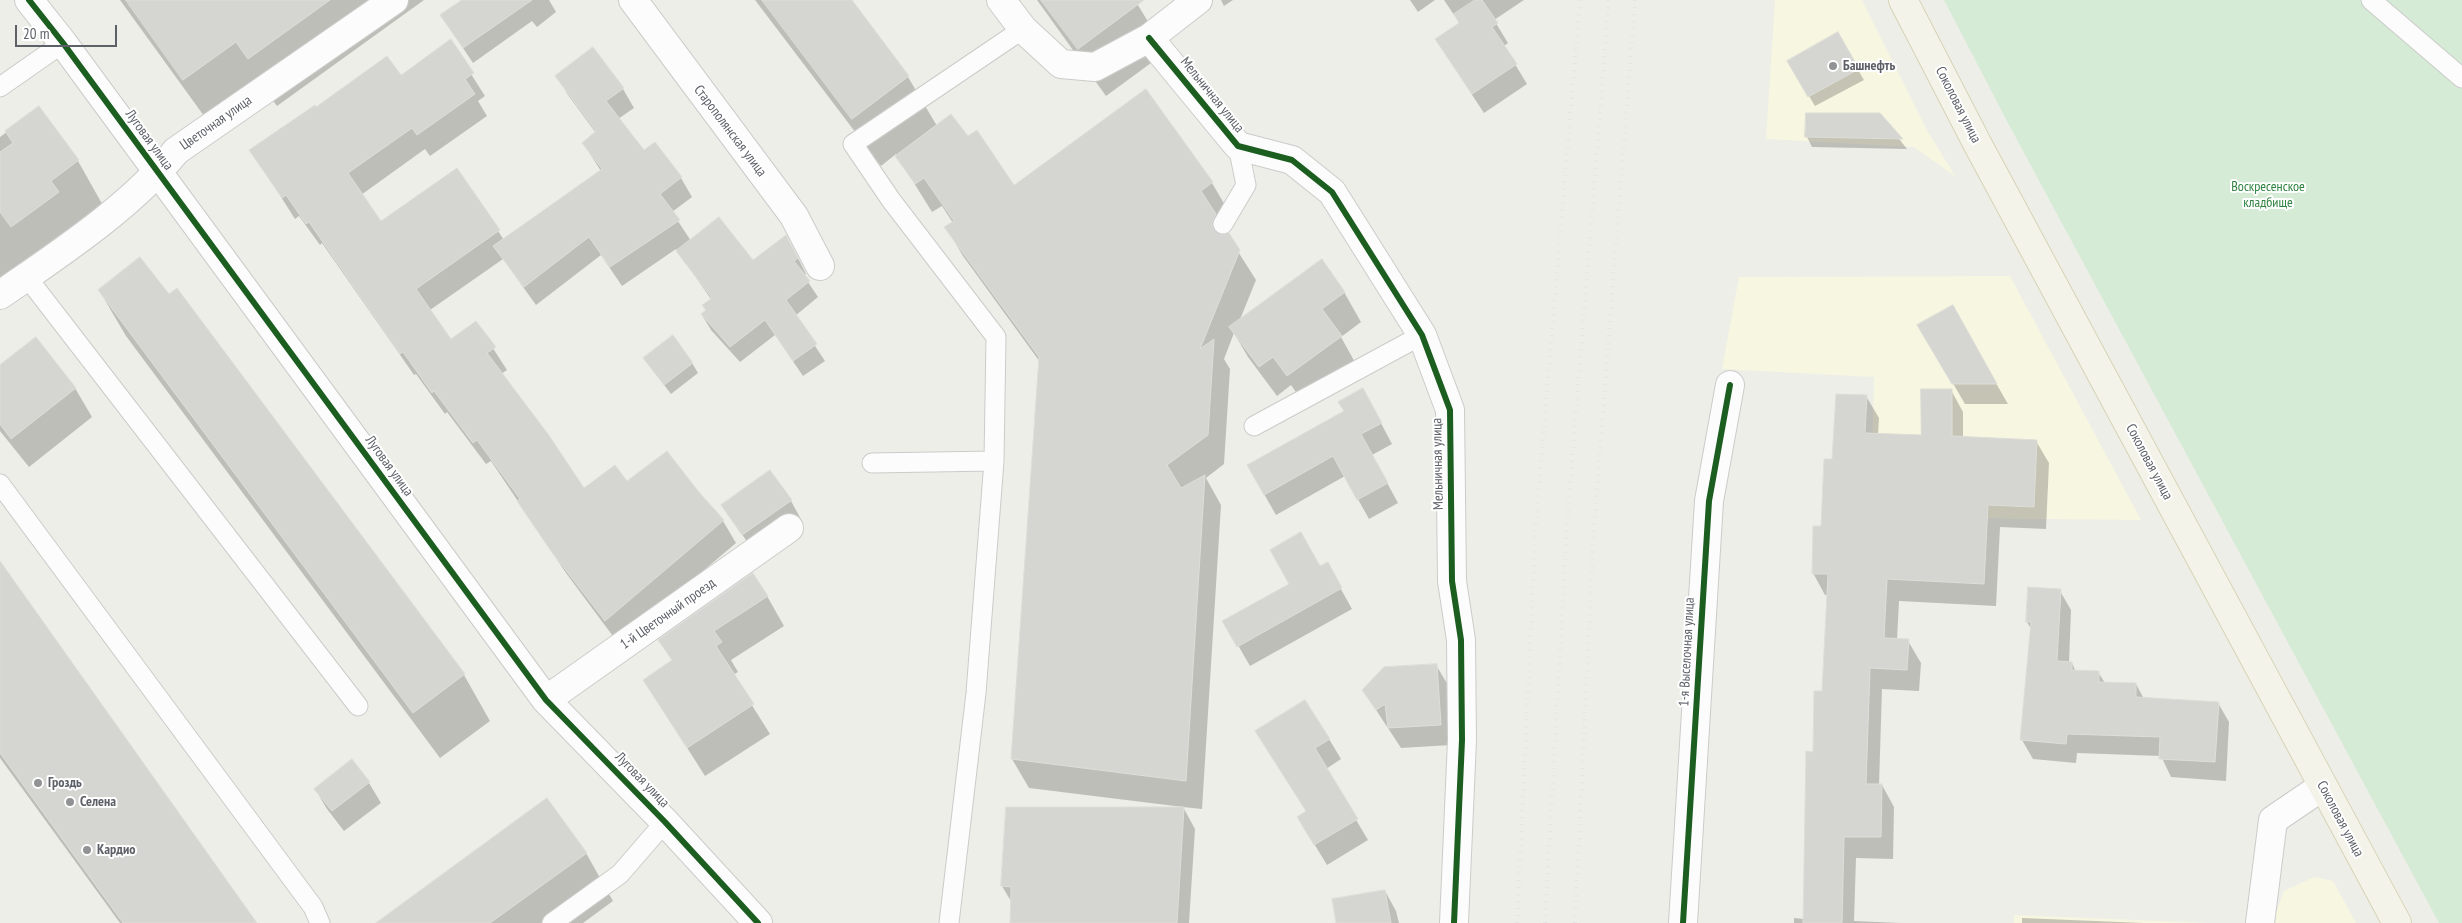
<!DOCTYPE html>
<meta charset="utf-8">
<style>
body{margin:0}
#map{position:relative;width:2462px;height:923px;overflow:hidden;background:#eeeee8;font-family:"PT Sans Narrow",sans-serif}
canvas{display:block}
.scale{position:absolute;left:15px;top:25px;width:102px;height:22px;box-sizing:border-box;border:2px solid #5d6067;border-top:0;padding-left:6px;font-size:15px;line-height:18px;white-space:nowrap;color:#5d6067;-webkit-text-stroke:4px #fff;paint-order:stroke}
</style>
<div id="map">
<canvas width="2462" height="923"></canvas>
<div class="scale">20 m</div>
</div>
<script>
const g = document.querySelector('canvas').getContext('2d');
g.lineJoin = 'round';
function paint(path, color) { g.fillStyle = color; g.fill(path, 'evenodd'); }
function strokePath(path, color, width, dash) { g.strokeStyle = color; g.lineWidth = width; g.lineCap = dash ? 'butt' : 'round'; g.setLineDash(dash || []); g.stroke(path); }
function write(font, color, halo, rows, align = 'center') {
  g.font = font + ' "PT Sans Narrow",sans-serif'; g.lineWidth = 4; g.setLineDash([]); g.textBaseline = 'middle'; g.strokeStyle = halo; g.fillStyle = color; for (const [text, x, y, turn = 0] of rows) {
    g.save(); g.translate(x, y); g.rotate((+turn || 0) * Math.PI / 180); g.textAlign = isNaN(turn) ? turn : align; if (halo) g.strokeText(text, 0, 0); g.fillText(text, 0, 0); g.restore();
  }
}
paint(new Path2D(`
 M1775,0H1862L1928,132L1955,176L1914,147L1766,139Z
 M2010,276L2141,520L1875,517L1872,463L1874,377L1722,369L1739,277Z
 M2314,877L2333,881L2356,923H2272L2284,891Z
 M2014,915L2209,923H2014Z`), '#f7f6e1');
paint(new Path2D(`
 M1944,0H2462V923H2439L2009,125Z`), '#d5ebd6');
paint(new Path2D(`
 M120,0H424L277,106L264,89L212,127Z
 M464,0H549L556,12L537,27L532,21L473,63L441,15Z
 M755,0H850L908,77L937,126L967,138L1013,187L1146,91L1212,183L1229,212L1218,220L1256,280L1239,322L1344,292L1361,322L1341,337L1357,366L1305,405L1291,385L1277,396L1248,357L1234,333L1224,359L1230,369L1224,464L1206,478L1221,505L1202,809L1183,807L1195,829L1189,923H1011L1012,903L1002,886L1183,807L1029,788L1012,759L1040,362L963,256L946,227L953,223L942,206L932,212L896,154L881,166Z
 M1037,0H1135L1166,52L1106,96Z
 M1221,0H1233L1224,6Z
 M1410,0H1435L1418,12Z
 M1444,0H1524L1494,20L1508,43L1504,46L1527,84L1484,113L1436,40L1460,24Z
 M1837,34L1864,80L1815,106L1788,61Z
 M450,41L485,96L478,101L487,116L430,156L425,149L361,195L381,223L457,170L504,240L601,171L583,143L596,133L568,95L557,76L623,89L634,108L618,119L644,152L655,144L681,178L692,197L672,212L691,241L753,262L795,252L806,274L804,276L818,297L795,316L825,361L803,376L775,335L740,362L711,330L702,315L707,311L711,299L676,249L622,286L601,255L536,305L503,259L430,310L450,340L476,322L507,370L501,374L584,489L626,483L697,492L723,521L736,543L618,643L566,573L491,461L486,464L447,412L445,414L416,374L414,375L322,243L320,245L299,216L295,219L251,150L316,109L400,76Z
 M39,108L78,161L105,209L0,288V137Z
 M1880,114L1907,149L1812,147L1807,137Z
 M99,290L464,675L490,721L440,758L126,336Z
 M1952,307L2008,404H1965L1919,325Z
 M692,363L698,373L671,394L651,368Z
 M0,366L75,388L92,417L29,467L0,431Z
 M1951,390L1963,412V438L2036,441L2049,463L2046,529L2000,527L1996,606L1899,601L1897,640L1908,641L1921,663L1919,691L1882,689L1879,785H1882L1894,807L1893,859L1856,858L1854,921L1901,923H1794V918L1804,919L1814,753L1823,693L1828,595H1825L1813,573L1833,461L1866,396L1879,418L1878,435L1922,436Z
 M1374,410L1392,444L1372,455L1398,503L1369,519L1345,476L1276,515L1248,466L1345,411Z
 M791,501L802,521L755,554L723,505Z
 M0,563L256,923H120L0,758Z
 M1327,564L1352,609L1250,666L1224,621Z
 M2060,591L2071,610L2069,663H2072L2076,672H2098L2105,683L2136,684L2144,699L2218,703L2229,722L2226,781L2171,777L2161,756L2077,753L2076,763L2033,759L2022,740L2031,629L2027,622Z
 M767,596L784,626L731,660L738,672L733,675L770,734L705,776L644,680L673,662L660,640Z
 M1436,665L1448,685L1451,745L1401,748L1363,690Z
 M1329,739L1341,759L1326,769L1368,840L1327,865L1310,837L1307,812L1269,751Z
 M369,783L381,803L344,831L327,809L315,789Z
 M586,853L613,901L583,923H378Z
 M1385,891L1396,911L1399,923H1337Z
 M2022,918L2144,923H2022Z`), '#0003');
const building = new Path2D(`
 M126,0H330L248,59L236,42L183,80Z
 M462,0H532L463,48L440,15Z
 M762,0H852L909,76L852,119Z
 M1041,0H1144L1078,49Z
 M1475,0H1482L1498,23L1492,27L1517,64L1472,94L1435,39L1459,23L1454,14Z
 M1838,32L1859,69L1808,97L1787,61Z
 M451,39L474,73L465,79L475,94L417,135L412,128L348,173L381,221L457,168L500,230L416,289L451,339L476,321L496,347L487,353L548,434L584,488L615,465L627,481L667,451L698,491L724,520L605,621L551,551L517,501L520,499L477,440L473,443L434,391L432,393L403,352L400,354L309,222L306,224L286,195L282,198L249,150L315,105L316,107L387,56L401,75Z
 M593,47L624,88L606,101L644,150L655,142L682,177L660,194L680,220L610,267L589,237L524,287L493,246L602,169L582,143L596,131L555,76Z
 M1146,89L1213,182L1201,191L1216,214L1212,223L1214,230L1222,235L1229,233L1240,250L1200,349L1214,339L1208,435L1167,465L1181,488L1205,475L1186,781L1011,759L1039,357L944,227L954,221L924,178L915,184L895,156L951,114L968,136L977,130L1014,185Z
 M39,106L79,160L51,181L59,192L11,227L0,212V152L13,143L5,131Z
 M1806,113H1880L1903,139L1805,137Z
 M719,217L753,260L786,235L798,258L794,261L810,281L786,300L817,344L793,361L765,320L730,347L701,314L706,310L702,305L712,298L676,251Z
 M140,257L169,294L177,288L465,674L413,713L98,290Z
 M1322,259L1345,292L1322,309L1342,336L1287,376L1273,357L1259,367L1229,327Z
 M1953,305L1997,384H1952L1917,325Z
 M673,335L693,363L664,385L643,358Z
 M36,337L76,388L11,439L0,424V365Z
 M1363,388L1382,423L1361,434L1388,483L1357,500L1333,456L1264,495L1247,465L1344,411L1338,402Z
 M1921,389H1952V436L2037,440L2034,507L1988,505L1984,584L1887,579L1884,638L1909,639L1907,670L1870,668L1866,784H1882L1881,837H1844L1842,923H1803L1806,751L1813,752L1814,691H1822L1828,574H1812L1813,526H1821L1824,459H1832L1836,394L1867,395L1865,433L1921,435Z
 M770,470L792,500L742,535L721,505Z
 M1301,532L1320,566L1328,562L1342,588L1237,647L1222,621L1289,584L1270,550Z
 M0,561L257,923H123L0,753Z
 M753,573L768,596L714,631L722,642L716,646L754,704L687,748L643,680L672,660L658,640Z
 M2028,587L2061,589L2057,661L2072,662V670L2099,671V682L2136,683V697L2219,702L2215,762L2159,759L2160,737L2067,734L2066,744L2020,740L2031,622H2026Z
 M1437,664L1441,725L1388,728L1385,704L1376,710L1362,690L1384,667Z
 M1305,700L1330,739L1315,748L1358,819L1314,845L1297,817L1306,811L1255,731Z
 M352,759L370,782L332,811L314,789Z
 M547,798L587,853L490,923H376Z
 M1006,807H1184L1177,923H1010L1011,887L1001,886Z
 M1385,890L1391,923H1336L1332,899Z`);
paint(building, '#d5d5d2');
strokePath(building, '#deddd7', 1);
const service = new Path2D(`
 M2371,0L2462,78
 M0,87L63,43
 M1223,224L1246,185L1238,146
 M26,276L358,706
 M1254,426L1422,335
 M872,463L994,461
 M0,484L313,907L320,923
 M552,923L620,874L665,822
 M949,923L976,693L994,461L996,337L891,200L853,144L1023,29`);
const minor = new Path2D(`
 M29,0L63,43L546,700L665,822L758,923
 M633,0L794,216L820,266
 M1001,0L1023,29L1061,64L1095,67L1149,38L1198,0
 M1149,38L1238,146L1292,160L1332,192L1422,335L1450,410L1452,581L1461,640L1462,740L1454,923
 M0,295C59,254 131,207 176,151L394,0
 M546,700L789,528
 M1683,923L1709,501L1730,385
 M2260,923L2273,820L2323,786`);
const primary = new Path2D(`
 M1903,0L1978,145L2397,923`);
strokePath(service, '#cbccca', 21);
strokePath(minor, '#cbccca', 30);
strokePath(primary, '#d7d3b5', 30);
strokePath(service, '#fcfcfc', 19);
strokePath(minor, '#fcfcfc', 28);
strokePath(primary, '#f3f3e9', 28);
strokePath(new Path2D(`
 M1517,923L1536,522L1580,0
 M1545,923L1567,525L1609,0
 M1575,923L1594,529L1635,0`), '#e5e5e4', 4, [1, 6]);
strokePath(new Path2D(`
 M29,0L63,43L546,700L665,822L758,923
 M1149,38L1238,146L1292,160L1332,192L1422,335L1450,410L1452,581L1461,640L1462,740L1454,923
 M1683,923L1709,501L1730,385`), '#1b5e20', 6);
for (const [x, y, r, color] of [
 [1833,66,5,"#909294"],
 [38,783,5,"#909294"],
 [70,802,5,"#909294"],
 [87,850,5,"#909294"]
]) { const dot = new Path2D(); dot.arc(x, y, r, 0, 2 * Math.PI); g.fillStyle = color; g.fill(dot); strokePath(dot, '#fff', 2); }
write('bold 14px', '#5d6067', '#fff', [
 ["Башнефть",1843,66],
 ["Гроздь",48,783],
 ["Селена",80,802],
 ["Кардио",97,850]
], 'left');
write('14px', '#5d6067', '#fff', [
 ["Мельничная улица",1212,95,51],
 ["Соколовая улица",1958,105,63],
 ["Цветочная улица",216,123,-35],
 ["Старополянская улица",730,131,53],
 ["Луговая улица",149,140,54],
 ["Соколовая улица",2149,462,62],
 ["Мельничная улица",1438,464,-91],
 ["Луговая улица",389,466,54],
 ["1-й Цветочный проезд",668,614,-35],
 ["1-я Выселочная улица",1687,652,-87],
 ["Луговая улица",642,780,46],
 ["Соколовая улица",2340,819,62]
]);
write('14px', '#308341', '#fff', [
 ["Воскресенское",2268,187],
 ["кладбище",2268,203]
]);
</script>
